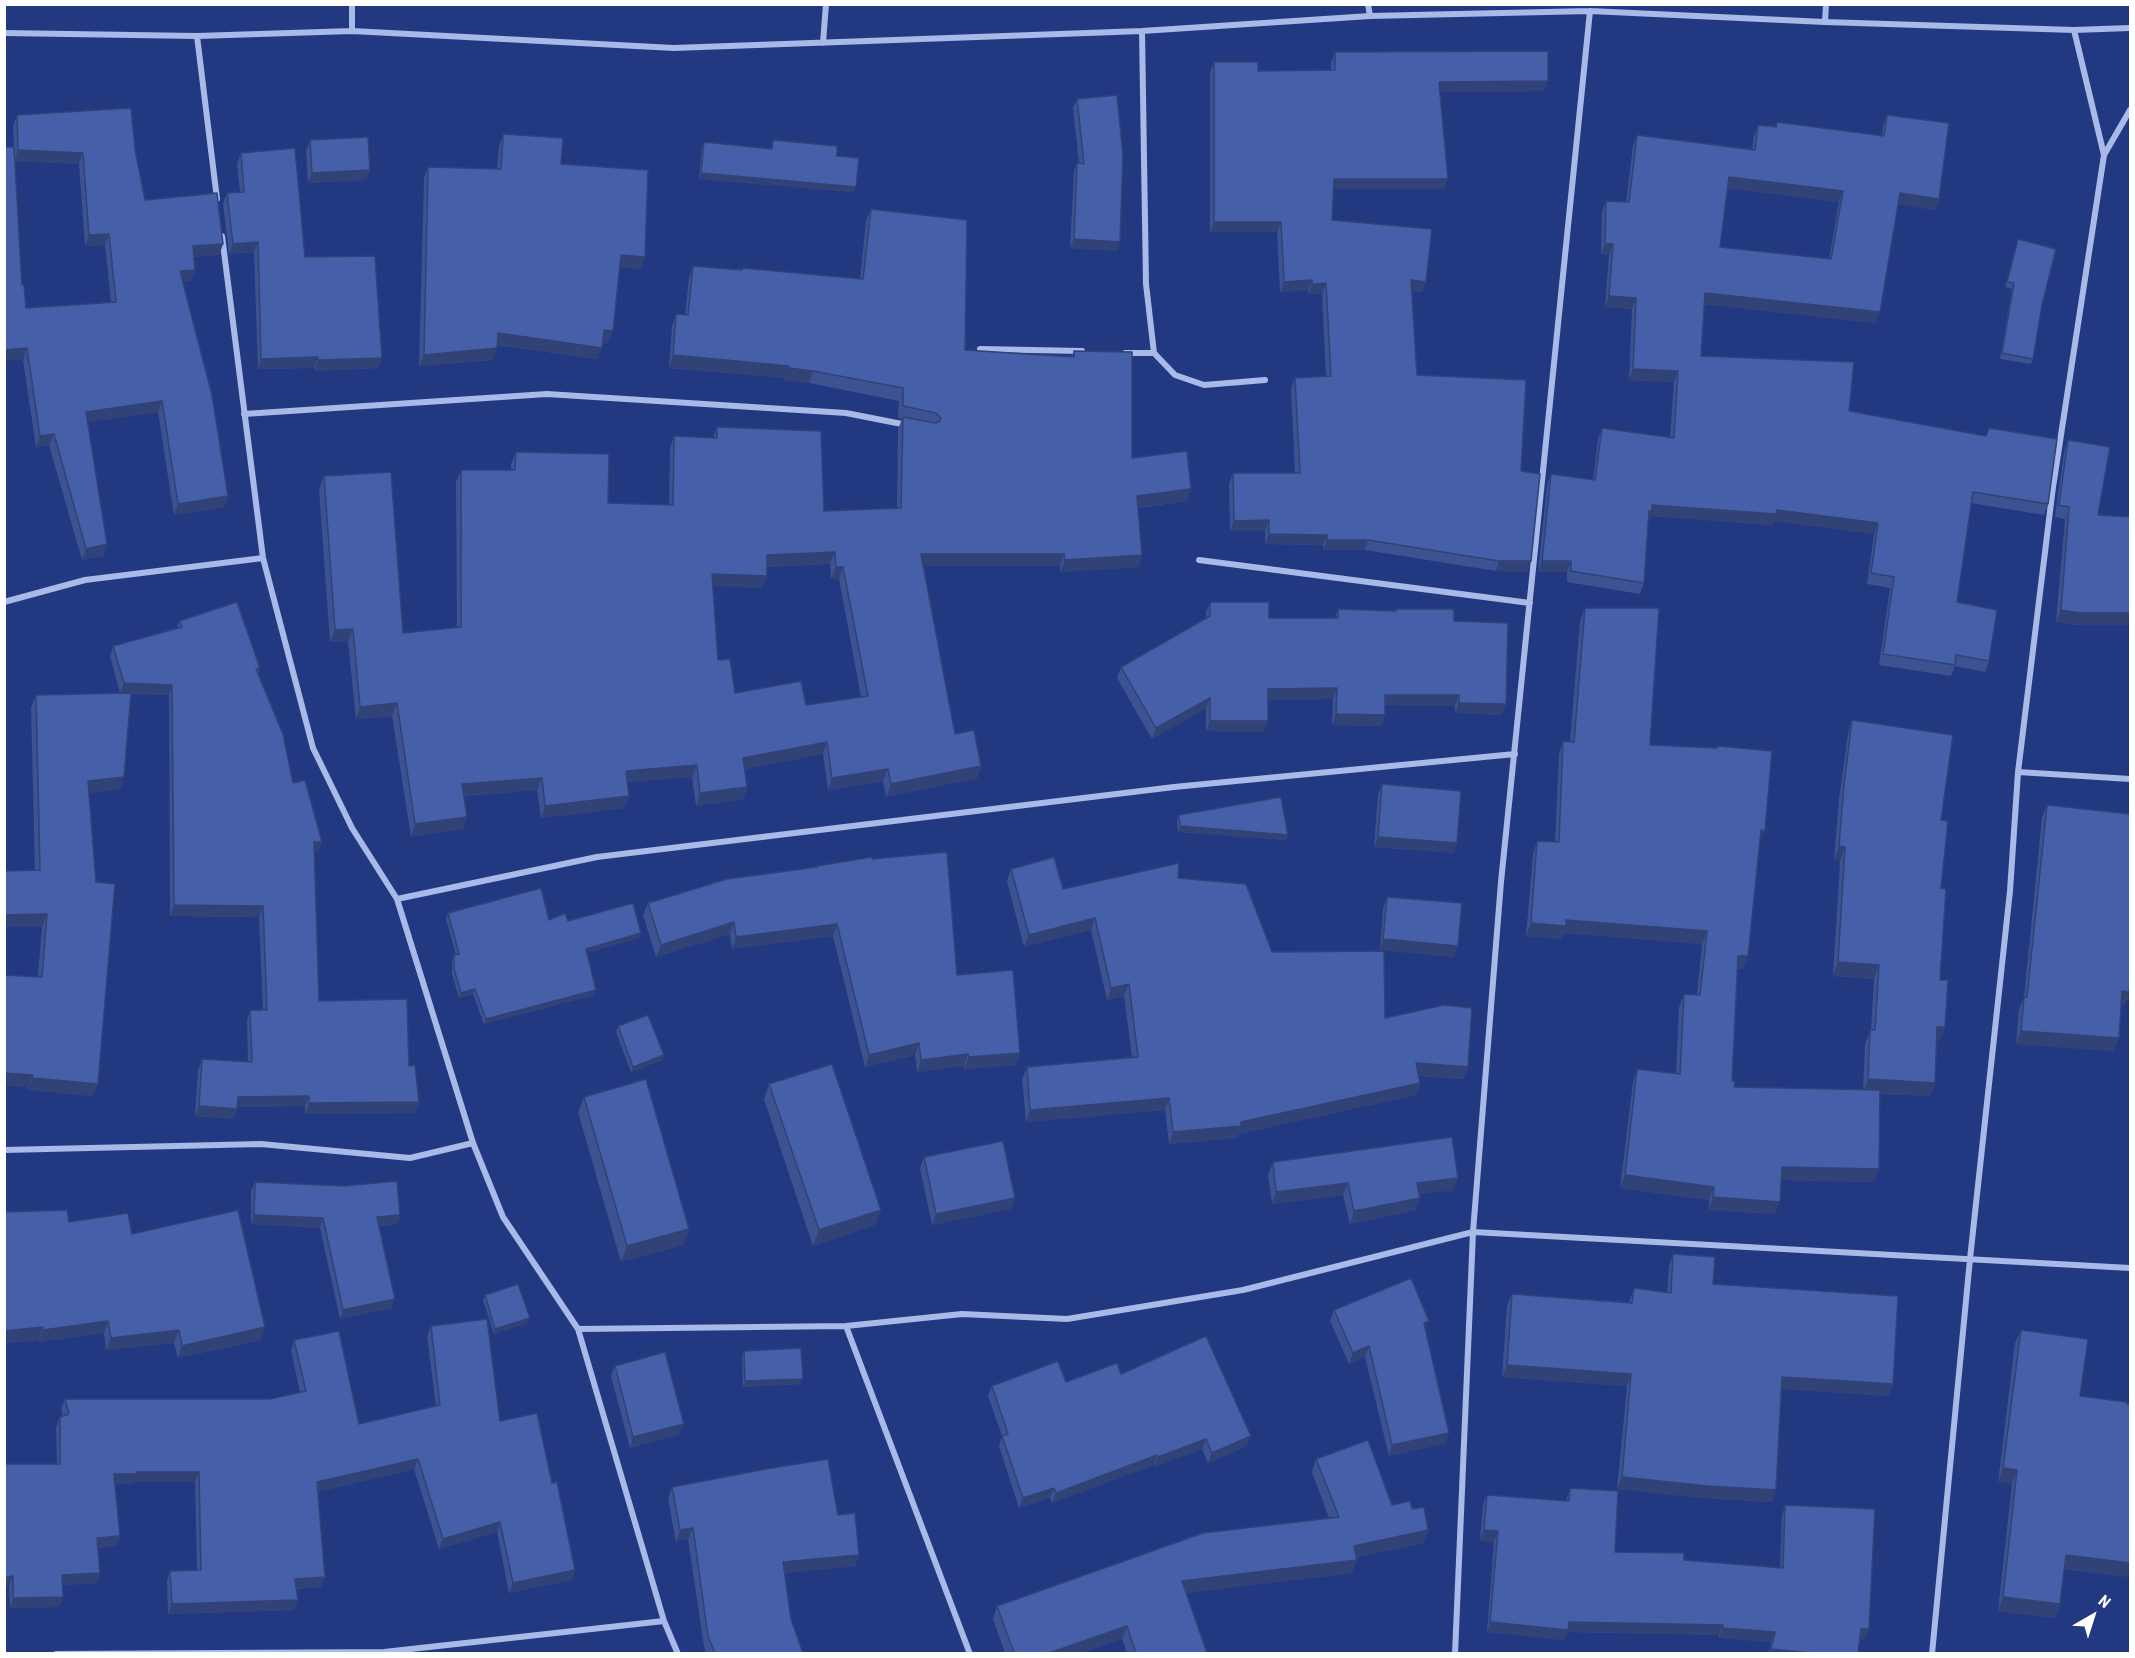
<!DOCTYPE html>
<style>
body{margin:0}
#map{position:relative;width:2135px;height:1658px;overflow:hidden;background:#223982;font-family:"Roboto Condensed",sans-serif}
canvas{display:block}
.frame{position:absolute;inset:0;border:6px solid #fff;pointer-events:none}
.north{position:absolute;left:2063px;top:1586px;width:60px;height:60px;-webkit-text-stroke:4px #223982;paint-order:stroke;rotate:39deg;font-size:16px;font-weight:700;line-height:24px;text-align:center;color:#fff}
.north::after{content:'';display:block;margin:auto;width:21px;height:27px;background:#fff;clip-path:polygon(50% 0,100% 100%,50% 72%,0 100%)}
</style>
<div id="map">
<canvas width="2135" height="1658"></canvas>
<div class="frame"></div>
<div class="north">N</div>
</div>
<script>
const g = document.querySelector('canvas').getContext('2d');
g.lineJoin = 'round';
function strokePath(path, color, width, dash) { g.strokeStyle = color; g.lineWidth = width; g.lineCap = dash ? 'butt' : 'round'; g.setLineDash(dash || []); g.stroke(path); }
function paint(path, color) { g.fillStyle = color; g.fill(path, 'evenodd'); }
strokePath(new Path2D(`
 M352,4V31
 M1368,4L1370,16
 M1825,22L1826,4
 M2074,30L2104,155
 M1142,31L1146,284L1154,353L1175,375L1204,385L1265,380
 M4,33L197,36L352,31L674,48L1142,31L1370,16L1590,11L1825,22L2074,30L2130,28
 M197,36L217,199
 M823,43L826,4
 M222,236L263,558L313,748L352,828L397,899
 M980,349L1082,351
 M1125,353H1154
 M244,414L547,394L846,413L907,425
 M1199,560L1530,603
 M4,602L85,580L263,558
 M2018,772L2130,779
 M473,1143L397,899L597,857L1174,787L1515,754
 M4,1150L261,1144L410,1158L473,1143L503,1217L578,1329L664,1621
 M846,1326L970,1654
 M578,1329L846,1326L962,1314L1067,1319L1243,1290L1473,1232L2130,1268
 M56,1654L384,1652L664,1621L678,1654
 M1455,1654L1473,1232L1501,882L1590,11
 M1932,1654L1970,1259L2010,891L2018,772L2053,487L2104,155L2130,110`), '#a9b9e8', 6);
paint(new Path2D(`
 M1335,52L1548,81L1544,91L1440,92L1444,189H1333L1332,220L1426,282L1422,292L1412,291L1417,375L1521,471L1531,561L1527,572L1496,571L1365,550H1323V545L1265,544V531H1230L1229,484L1233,473H1295L1291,388L1295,378L1326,376L1322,294H1308V290L1280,292L1277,232H1210V72L1214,62L1258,71L1331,70V63Z
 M1077,99L1120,242L1117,251L1070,248L1074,172L1077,163H1079L1073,108Z
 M17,115L135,149L145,200L223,244L219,255L194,257L195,270L191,281L183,282L228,496L224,507L174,515L158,412L88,422L107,544L103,556L82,560L49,445L36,447L23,360L13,126ZM15,161L79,164L85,246L105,245L111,302L26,308L22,285Z
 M1887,115L1939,199L1935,210L1898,204L1876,323L1704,304L1701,356L1849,411L2048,504L2044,515L1971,503L1957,602L1989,661L1985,672L1955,666L1951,676L1879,665L1890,588L1867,584L1874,534L1774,521L1772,525L1650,516L1648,520L1644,583L1640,594L1567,582V572H1538L1547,485L1551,474L1593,480L1598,439L1602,428L1670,437L1674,382L1629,380L1632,309L1605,307L1609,255H1601L1602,212L1606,201L1626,202L1633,146L1637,135L1752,149L1754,136L1758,125L1775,126L1777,122L1882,136L1883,126ZM1727,188L1839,202L1829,259L1720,247Z
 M503,134L561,164L641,269L619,267L608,343L602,342L597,359L497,345L493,360L419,366L424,178L428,167L497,169L499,146Z
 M310,140L370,170L366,180L308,183L306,151Z
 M773,140L837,156L854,192L699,179L702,147L704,142L771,149Z
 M241,153L305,257L378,368L314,371V368L258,369L254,252L229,254L223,203L227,193L240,192L237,164Z
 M871,209L965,350L1071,357L1074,351L1132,458L1191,489L1187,501L1138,508L1142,555L1138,567L1060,572V566H924L955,734L981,766L977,778L886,797L883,781L828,790L823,754L745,769L747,787L743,799L696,806L692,777L627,782L624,808L541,818L537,790L464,796L463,829L411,837L392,716L356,719L348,641L330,642L319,489L324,476L403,633L457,628L456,482L461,470H511V464L516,452L608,503L669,505L670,448L674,436L713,438L717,427L824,511L897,508L898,429L902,419L898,418L899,401L809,383L784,380L785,378L669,368L672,326L676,314L685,315L689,278L693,266L860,279L866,221ZM830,564L831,579H839L861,697L806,705L735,693L718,660L713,586L762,588L767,567Z
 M2018,239L2042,305L2033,359L2031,364L2000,359L2012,289L2005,287Z
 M2068,440L2098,515L2130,517V625H2076L2056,622L2065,519L2055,517L2064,452Z
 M1210,602L1269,618H1335L1338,609L1395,611L1396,609L1454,621L1502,715L1455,713V706L1385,705V715L1381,726L1332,725L1333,699L1268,700L1264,732L1206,731V708L1152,739L1117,678L1121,667L1206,618V612Z
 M1585,608L1650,745L1760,843L1743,969H1738L1732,1081L1734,1087L1863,1090L1865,1044L1871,1030L1874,979L1833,976L1840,861L1834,860L1839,799L1848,734L1852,720L1941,820V888L1940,980L1945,1027L1940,1041H1937L1935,1083L1930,1096L1880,1094L1879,1169L1874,1182L1781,1180L1775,1214L1709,1210V1200L1620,1188L1633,1082L1637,1069L1676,1074L1679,1007L1684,994L1697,995L1702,944L1564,933L1561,939L1526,936L1533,854L1537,841L1555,842L1559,754L1563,741L1570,742L1580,621Z
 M179,621L260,668L258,673L293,783L318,852H314L319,1001L409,1066L419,1102L415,1113L305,1114V1106L237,1107L234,1119L195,1116L198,1070L202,1059L248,1062L247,1020L250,1010H263L259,917L170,916L169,695L131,694L124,777L120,789L89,793L93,1096L28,1090L42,927L35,870L31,707L36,695L120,693L110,656L113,646L177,628Z
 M1382,784L1457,843L1454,853L1374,847L1378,795Z
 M2047,805L2126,1000L2125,1005L2122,1004L2114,1051L2016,1044L2019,1009L2024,997L2042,817Z
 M1179,815L1286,840L1178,832L1177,820Z
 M872,859L957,975L1016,1065L964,1069V1066L917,1072L915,1055L865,1067L833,936L732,949L730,934L656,957L643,915L648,903L816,867L817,866Z
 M1011,869L1063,889L1178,878L1272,952L1468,1067L1463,1079L1419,1076L1420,1083L1416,1095L1238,1134L1237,1138L1169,1144L1165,1110L1026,1122L1022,1079L1027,1067L1132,1057L1124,996L1107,1000L1091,930L1024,947L1007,881Z
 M1387,897L1454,957L1380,950L1383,908Z
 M448,913L568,921L641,933L639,938L587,953L596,990L594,995L484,1024L473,994L459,998L452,974V961L454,955H456L446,919Z
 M618,1026L662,1060L631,1072L616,1032Z
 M769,1084L875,1225L813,1246L764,1099Z
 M584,1097L689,1229L683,1245L621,1262L578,1112Z
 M924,1157L1015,1198L1011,1209L932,1225L920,1168Z
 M1273,1162L1453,1190L1420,1194L1416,1210L1350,1224L1343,1195L1272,1204L1268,1175Z
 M255,1182L400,1215L397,1224L379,1226L395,1299L391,1308L340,1319L320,1228L251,1224V1191Z
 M4,1212L69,1222L132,1234L261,1340L178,1358L174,1343L106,1350L104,1333L39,1342V1340L4,1343Z
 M1673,1254L1713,1284L1889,1396L1782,1389L1776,1490L1772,1502L1703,1498L1617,1489L1627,1386L1502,1377L1507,1306L1512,1294L1629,1302L1634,1288L1667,1293L1669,1266Z
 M485,1295L528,1323L494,1334L483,1300Z
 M1334,1310L1425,1331L1446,1443L1389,1456L1365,1357L1349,1364L1330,1321Z
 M431,1326L500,1421L552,1483L575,1570L572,1580L509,1593L497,1532L439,1549L414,1469L317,1492L325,1577L321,1587L297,1589L294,1610L168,1614L167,1581L170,1571L197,1570L195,1482H134L133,1484H115L120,1536L116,1546L98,1548L100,1573L96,1583L62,1585L63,1597L59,1607L10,1608L9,1586L4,1587L57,1464L56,1427L60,1417L63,1416L61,1409L65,1399H270L300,1392L291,1350L294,1340L359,1424L436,1406L427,1336Z
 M2021,1330L2080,1396L2130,1405V1577L2064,1569L2060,1604L2055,1618L1998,1611L2012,1483L1998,1482L2015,1343Z
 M744,1351L801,1384L743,1387L742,1356Z
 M615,1366L680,1434L630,1448L611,1376Z
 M1121,1374L1247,1446L1208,1463L1202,1449L1154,1467V1465L1052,1503L1050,1498L1019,1508L999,1446L1002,1436L988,1396L992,1386L1066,1382Z
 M1316,1459L1392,1505L1412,1509L1428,1530L1423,1543L1356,1557L1352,1573L1186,1593L1207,1653H1127L1122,1639L1081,1653H1005L993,1619L997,1606L1329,1518L1312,1472Z
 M672,1487L838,1515L859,1555L855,1566L785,1573L791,1619L803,1653H706L704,1647L688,1539L676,1542L668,1499Z
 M1570,1488L1615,1552L1684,1560L1780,1567L1782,1516L1785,1505L1866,1639L1860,1640L1858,1653H1769L1771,1642L1719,1638V1635L1567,1632L1564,1640L1487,1632L1494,1542L1480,1540L1483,1505L1487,1495L1566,1501Z`), '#3c5291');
paint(new Path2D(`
 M1548,81L1544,91L1436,92L1439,82Z
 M18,150L83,153L79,164L14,161Z
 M370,170L366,180L308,183L312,173Z
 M701,173L856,187L854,192L699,179Z
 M1729,177L1843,191L1839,202L1725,188Z
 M1334,179H1448L1444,189H1330Z
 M1900,193L1939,199L1935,210L1896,204Z
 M1214,222H1281L1277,232H1210Z
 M109,234L105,245L85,246L89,235Z
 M1074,239L1120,242L1117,251L1070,248Z
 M258,242L254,252L229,254L233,244Z
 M223,244L219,255L189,257L193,246Z
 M1605,244H1613L1609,255H1601Z
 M621,255L645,257L641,269L616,267Z
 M195,270L191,281L176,283L180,271Z
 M1312,280L1308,290L1280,292L1284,282Z
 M1411,280L1426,282L1422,292L1407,290Z
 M1326,283L1322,294H1308L1312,284Z
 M1705,293L1880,312L1876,323L1701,304Z
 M1609,296L1636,298L1632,309L1605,307Z
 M604,330L613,331L608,343L600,342Z
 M498,333L602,348L597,359L493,344Z
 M27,348L23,360L4,361V350Z
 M497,348L493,360L419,366L424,355Z
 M673,355L789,366L785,378L669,368Z
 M318,357L314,368L258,369L261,359Z
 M382,358L378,368L314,371L318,360Z
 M789,368L813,371L809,383L784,380Z
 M1633,369L1678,371L1674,382L1629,380Z
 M162,401L158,412L82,423L86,412Z
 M54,434L49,445L36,447L40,436Z
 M1191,489L1187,501L1132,508L1137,496Z
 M228,496L224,507L174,515L178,504Z
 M1652,505L1777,510L1878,523L1874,534L1774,521L1772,525L1650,516L1648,522L1649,511Z
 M1269,520L1265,531H1230L1234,521Z
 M1269,534L1327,535L1323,545L1265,544Z
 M1327,540H1368L1365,550H1323Z
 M107,544L103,556L82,560L86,549Z
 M835,552L830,564L763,567L767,555Z
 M921,554H1064L1060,566H917Z
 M1142,555L1138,567L1060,572L1065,560Z
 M1499,561H1531L1527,572L1496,571Z
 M1542,561H1571L1567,572H1538Z
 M836,567H843L839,579H831Z
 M712,574L767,576L762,588L708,586Z
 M2061,610L2130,613V625H2076L2056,622Z
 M353,629L348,641L330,642L335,630Z
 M124,683L172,685L169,695L120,693Z
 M1337,688L1333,699L1265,700L1268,689Z
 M1385,695H1459L1455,706L1381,705Z
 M1210,698L1206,708L1152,739L1156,728Z
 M397,703L392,716L356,719L360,707Z
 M1459,703L1506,704L1502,715L1455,713Z
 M1336,714L1385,715L1381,726L1332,725Z
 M1210,721H1268L1264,732L1206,731Z
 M827,742L823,754L739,770L743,758Z
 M697,765L692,777L621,783L626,771Z
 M981,766L977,778L886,797L891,784Z
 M888,769L883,781L828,790L832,778Z
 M124,777L120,789L84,794L88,781Z
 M542,778L537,790L457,796L462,784Z
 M747,787L743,799L696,806L700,793Z
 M629,796L624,808L541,818L545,806Z
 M467,817L463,829L411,837L415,824Z
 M1180,826L1288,835L1286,840L1178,832Z
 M1761,830L1765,831L1760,843H1756Z
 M1378,837L1457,843L1454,853L1374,847Z
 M314,842H322L318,852L310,853Z
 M1839,846L1845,847L1840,861L1834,860Z
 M174,905L263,906L259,917L170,916Z
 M47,914L42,927H4V915Z
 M1095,918L1091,930L1024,947L1029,935Z
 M1566,920L1707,931L1702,944L1564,933L1561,939L1526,936L1531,923Z
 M734,922L730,934L656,957L661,945Z
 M837,924L833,936L732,949L736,937Z
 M641,933L639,938L584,954L586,949Z
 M1383,939L1458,946L1454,957L1380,950Z
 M1738,956H1748L1743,969L1734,968Z
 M1838,962L1879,965L1874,979L1833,976Z
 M1129,984L1124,996L1107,1000L1111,988Z
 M2130,987V1001L2126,1000L2125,1005L2118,1004L2122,991Z
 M475,989L473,994L459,998L461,993Z
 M596,990L594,995L484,1024L486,1019Z
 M1937,1027H1945L1940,1041H1932Z
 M2021,1031L2119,1038L2114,1051L2016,1044Z
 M919,1043L915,1055L865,1067L869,1055Z
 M1020,1053L1016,1065L964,1069L969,1057Z
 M968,1054L964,1066L917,1072L921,1060Z
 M664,1055L662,1060L631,1072L633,1067Z
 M1416,1063L1468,1067L1463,1079L1412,1075Z
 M4,1073L33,1075L29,1087L4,1086Z
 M33,1078L98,1084L93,1096L28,1090Z
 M1868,1079L1935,1083L1930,1096L1863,1093Z
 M1420,1083L1416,1095L1238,1134L1237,1138L1169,1144L1173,1132L1241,1122Z
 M309,1096L305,1106L234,1107L238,1097Z
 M1169,1098L1165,1110L1026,1122L1030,1110Z
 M419,1102L415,1113L305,1114L309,1103Z
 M199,1106L237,1109L234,1119L195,1116Z
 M1782,1167L1879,1169L1874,1182L1778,1180Z
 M1625,1175L1714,1187L1709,1200L1620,1188Z
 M1458,1178L1453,1190L1413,1195L1417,1183Z
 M1348,1183L1343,1195L1272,1204L1276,1192Z
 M1713,1197L1780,1202L1775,1214L1709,1210Z
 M1015,1198L1011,1209L932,1225L936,1214Z
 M1420,1198L1416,1210L1350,1224L1354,1211Z
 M881,1210L875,1225L813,1246L819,1230Z
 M254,1215L323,1218L320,1228L251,1224Z
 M400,1215L397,1224L373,1226L377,1217Z
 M689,1229L683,1245L621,1262L627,1246Z
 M395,1299L391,1308L340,1319L343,1310Z
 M530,1318L528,1323L494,1334L495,1329Z
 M108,1321L104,1333L39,1342L43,1330Z
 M1429,1321L1425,1332L1424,1323Z
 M43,1327L39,1340L4,1343V1331Z
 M265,1327L261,1340L178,1358L182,1346Z
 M179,1330L174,1343L106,1350L111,1338Z
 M1369,1346L1365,1357L1349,1364L1353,1353Z
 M1507,1365L1631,1374L1627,1386L1502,1377Z
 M1782,1377L1893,1384L1889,1396L1778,1389Z
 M803,1379L801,1384L743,1387L745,1381Z
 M684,1424L680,1434L630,1448L633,1437Z
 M1449,1433L1446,1443L1389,1456L1392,1445Z
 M1251,1436L1247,1446L1208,1463L1212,1453Z
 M1206,1439L1202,1449L1154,1467L1158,1457Z
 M1157,1455L1154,1465L1052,1503L1056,1493Z
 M418,1459L414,1469L313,1493L317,1482Z
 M2003,1468L2017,1470L2012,1483L1998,1482Z
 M136,1472H199L195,1482H134L133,1484L110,1485L114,1474Z
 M1622,1477L1776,1490L1772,1502L1703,1498L1617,1489Z
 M1054,1488L1050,1498L1019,1508L1023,1498Z
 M500,1522L497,1532L439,1549L443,1539Z
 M693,1528L688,1539L676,1542L680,1530Z
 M1428,1530L1423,1543L1350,1558L1354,1546Z
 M1484,1530L1498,1531L1494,1542L1480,1540Z
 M120,1536L116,1546L94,1549L97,1538Z
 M859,1555L855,1566L779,1574L783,1562Z
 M2066,1555L2130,1563V1577L2061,1568Z
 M1357,1560L1352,1573L1178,1594L1182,1581Z
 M575,1570L572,1580L509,1593L513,1583Z
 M100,1573L96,1583L58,1586L62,1575Z
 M13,1576L9,1586L4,1587V1578Z
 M325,1577L321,1587L292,1589L295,1579Z
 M63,1597L59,1607L10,1608L13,1598Z
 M2003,1597L2060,1604L2055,1618L1998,1611Z
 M298,1600L294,1610L168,1614L172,1604Z
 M1490,1622H1569L1723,1625L1719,1635L1567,1632L1564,1640L1487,1632Z
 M1127,1626L1122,1639L1081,1653H1049Z
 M1723,1628L1775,1632L1771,1642L1719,1638Z
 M1861,1629H1869L1866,1639L1857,1640Z
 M1771,1649L1812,1653H1770Z`), '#314276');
const building = new Path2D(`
 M1548,51V81L1439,82L1448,179H1334L1332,220L1432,229L1426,282L1411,280L1417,375L1526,380L1521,471L1540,474L1531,561H1499L1368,540H1327V535L1269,534V520L1234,521L1233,473H1300L1295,378L1331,376L1326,283L1312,284V280L1284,282L1281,222H1214V62H1258V71L1335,70V52Z
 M1117,95L1123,155L1120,242L1074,239L1077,163L1084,164L1077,99Z
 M131,108L135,149L145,200L217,193L223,244L193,246L195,270L180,271L212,395L228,496L178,504L162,401L86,412L107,544L86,549L54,434L40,436L27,348L4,350V147H14L22,285H24L26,308L116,302L109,234L89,235L83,153L18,150L17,115Z
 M1887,115L1949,123L1939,199L1900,193L1880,312L1705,293L1701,356L1854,362L1849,411L1986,436L1989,428L2057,439L2048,504L1973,492L1957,602L1997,610L1989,661L1956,655L1955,665L1883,654L1894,577L1871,573L1878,523L1777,510L1776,514L1652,505V511H1649L1644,583L1571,571V561H1542L1551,474L1595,480L1602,428L1674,438L1678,371L1633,369L1636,298L1609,296L1613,244H1605L1606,201L1629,202L1637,135L1755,150L1758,125L1776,127L1777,122L1884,136ZM1729,177L1843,191L1831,259L1720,247Z
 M503,134L563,138L561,164L648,170L645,257L621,255L613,331L604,330L602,348L498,333L497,348L424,355L428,167L501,169Z
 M368,137L370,170L312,173L310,140Z
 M773,140L837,146V156L859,158L856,187L701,173L704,142L772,149Z
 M295,148L305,257L375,256L382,358L318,360V357L261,359L258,242L233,244L227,193L244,192L241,153Z
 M871,209L967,220L965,350L1074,357V351L1132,352V458L1187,451L1191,489L1137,496L1142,555L1065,560L1064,554H921L955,734L974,730L981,766L891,784L888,769L832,778L827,742L743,758L747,787L700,793L697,765L626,771L629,796L545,806L542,778L462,784L467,817L415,824L397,703L360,707L353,629L335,630L324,476L391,472L403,633L461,627V470H515L516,452L609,454L608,503L673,505L674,436L717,438V427L821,431L824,511L901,508L903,417L935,423L939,422L941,418L936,413L903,406V388L813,371L789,368V366L673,355L676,314L688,315L693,266L742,270L743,268L863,279ZM835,552L836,567H843L868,696L806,705L801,681L735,693L730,659L718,660L712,574L767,576V555Z
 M2018,239L2056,249L2042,305L2033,359L2002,353L2014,283L2007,282Z
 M2068,440L2110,447L2098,515L2130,517V613H2080L2061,610L2069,507L2059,505Z
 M237,602L260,668L256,669L283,734L293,783L305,780L322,842H314L319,1001L407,999L409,1066L415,1065L419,1102L309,1103V1096L238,1097L237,1109L199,1106L202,1059L252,1062L250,1010H267L263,906L174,905L172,685L124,683L113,646L182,627L179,621Z
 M1210,602H1269V618H1338V609L1396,611V609H1454V621L1508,623L1506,704L1459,703V695H1385V715L1336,714L1337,688L1268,689V721H1210V698L1156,728L1121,667L1210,616Z
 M1585,608H1659L1650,745L1717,748L1718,746L1772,751L1765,831L1761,830L1748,956H1738L1732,1081H1735L1734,1087L1880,1090L1879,1169L1782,1167L1780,1202L1713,1197L1714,1187L1625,1175L1637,1069L1680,1074L1684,994L1700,995L1707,931L1566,920V926L1531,923L1537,841L1559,842L1563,741L1574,742Z
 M131,693L124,777L88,781L96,882L115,884L98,1084L33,1078V1075L4,1073V975L42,977L47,914L4,915V871L40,870L36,695Z
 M1852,720L1953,735L1941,820L1948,821L1941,888L1946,889L1940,980H1948L1945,1027H1937L1935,1083L1868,1079L1870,1030H1875L1879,965L1838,962L1845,847L1839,846L1844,785Z
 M1382,784L1461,791L1457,843L1378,837Z
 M1281,797L1288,835L1180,826L1179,815Z
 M2047,805L2130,814V988L2129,992L2122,991L2119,1038L2021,1031L2024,997H2027Z
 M947,852L957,975L1013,970L1020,1053L969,1057L968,1054L921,1060L919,1043L869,1055L837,924L736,937L734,922L661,945L648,903L727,879L817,867V866L872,857V859Z
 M1054,857L1063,889L1179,863L1178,878L1246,884L1272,952L1384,951L1385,1018L1444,1005L1472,1008L1468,1067L1416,1063L1420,1083L1241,1122V1126L1173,1132L1169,1098L1030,1110L1027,1067L1138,1057L1129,984L1111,988L1095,918L1029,935L1011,869Z
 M541,888L549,920L565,913L568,921L633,903L641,933L586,949L596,990L486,1019L475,989L461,993L454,969V955L459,954L448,913Z
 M1387,897L1462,903L1458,946L1383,939Z
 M648,1015L664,1055L633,1067L618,1026Z
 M832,1064L881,1210L819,1230L769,1084Z
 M646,1079L689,1229L627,1246L584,1097Z
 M1452,1137L1458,1178L1417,1183L1420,1198L1354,1211L1348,1183L1276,1192L1273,1162Z
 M1003,1141L1015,1198L936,1214L924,1157Z
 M397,1181L400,1215L377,1217L395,1299L343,1310L323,1218L254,1215L255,1182L344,1186Z
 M67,1210L69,1222L128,1213L132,1234L238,1210L265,1327L182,1346L179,1330L111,1338L108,1321L43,1330V1327L4,1331V1212Z
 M1673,1254L1715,1257L1713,1284L1898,1296L1893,1384L1782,1377L1776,1490L1707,1486L1622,1477L1631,1374L1507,1365L1512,1294L1632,1303L1634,1288L1671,1293Z
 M1411,1278L1429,1321L1424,1323L1449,1433L1392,1445L1369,1346L1353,1353L1334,1310Z
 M518,1284L530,1318L495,1329L485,1295Z
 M487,1319L500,1421L537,1413L552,1483L557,1482L575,1570L513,1583L500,1522L443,1539L418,1459L317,1482L325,1577L295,1579L298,1600L172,1604L170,1571L201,1570L199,1472H136L137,1474H114L120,1536L97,1538L100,1573L62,1575L63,1597L13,1598V1576L4,1578V1464H60V1417L69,1414L65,1399H270L306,1391L294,1340L339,1331L359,1424L440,1405L431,1326Z
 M2021,1330L2088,1339L2080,1396L2127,1402V1404L2130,1405V1563L2066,1555L2060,1604L2003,1597L2017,1470L2003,1468Z
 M1206,1336L1251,1436L1212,1453L1206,1439L1158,1457L1157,1455L1056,1493L1054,1488L1023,1498L1002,1436L1008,1434L992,1386L1058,1361L1066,1382L1117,1363L1121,1374Z
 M801,1348L803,1379L745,1381L744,1351Z
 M665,1352L684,1424L633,1437L615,1366Z
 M1368,1440L1392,1505L1410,1501L1412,1509L1424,1507L1428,1530L1354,1546L1357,1560L1182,1581L1207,1653H1136L1127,1626L1049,1653H1014L997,1606L1203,1533L1339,1517L1316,1459Z
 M828,1459L838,1515L855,1513L859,1555L783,1562L791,1619L803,1653H715L708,1636L693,1528L680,1530L672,1487L766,1469Z
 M1570,1488L1618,1491L1615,1552L1684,1553V1560L1783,1568L1785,1505L1875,1509L1869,1629H1861L1858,1653H1812L1771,1649L1775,1632L1723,1628V1625L1569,1622L1568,1630L1490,1622L1498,1531L1484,1530L1487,1495L1569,1501Z`);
paint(building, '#465fa9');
strokePath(building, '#314276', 1.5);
</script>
